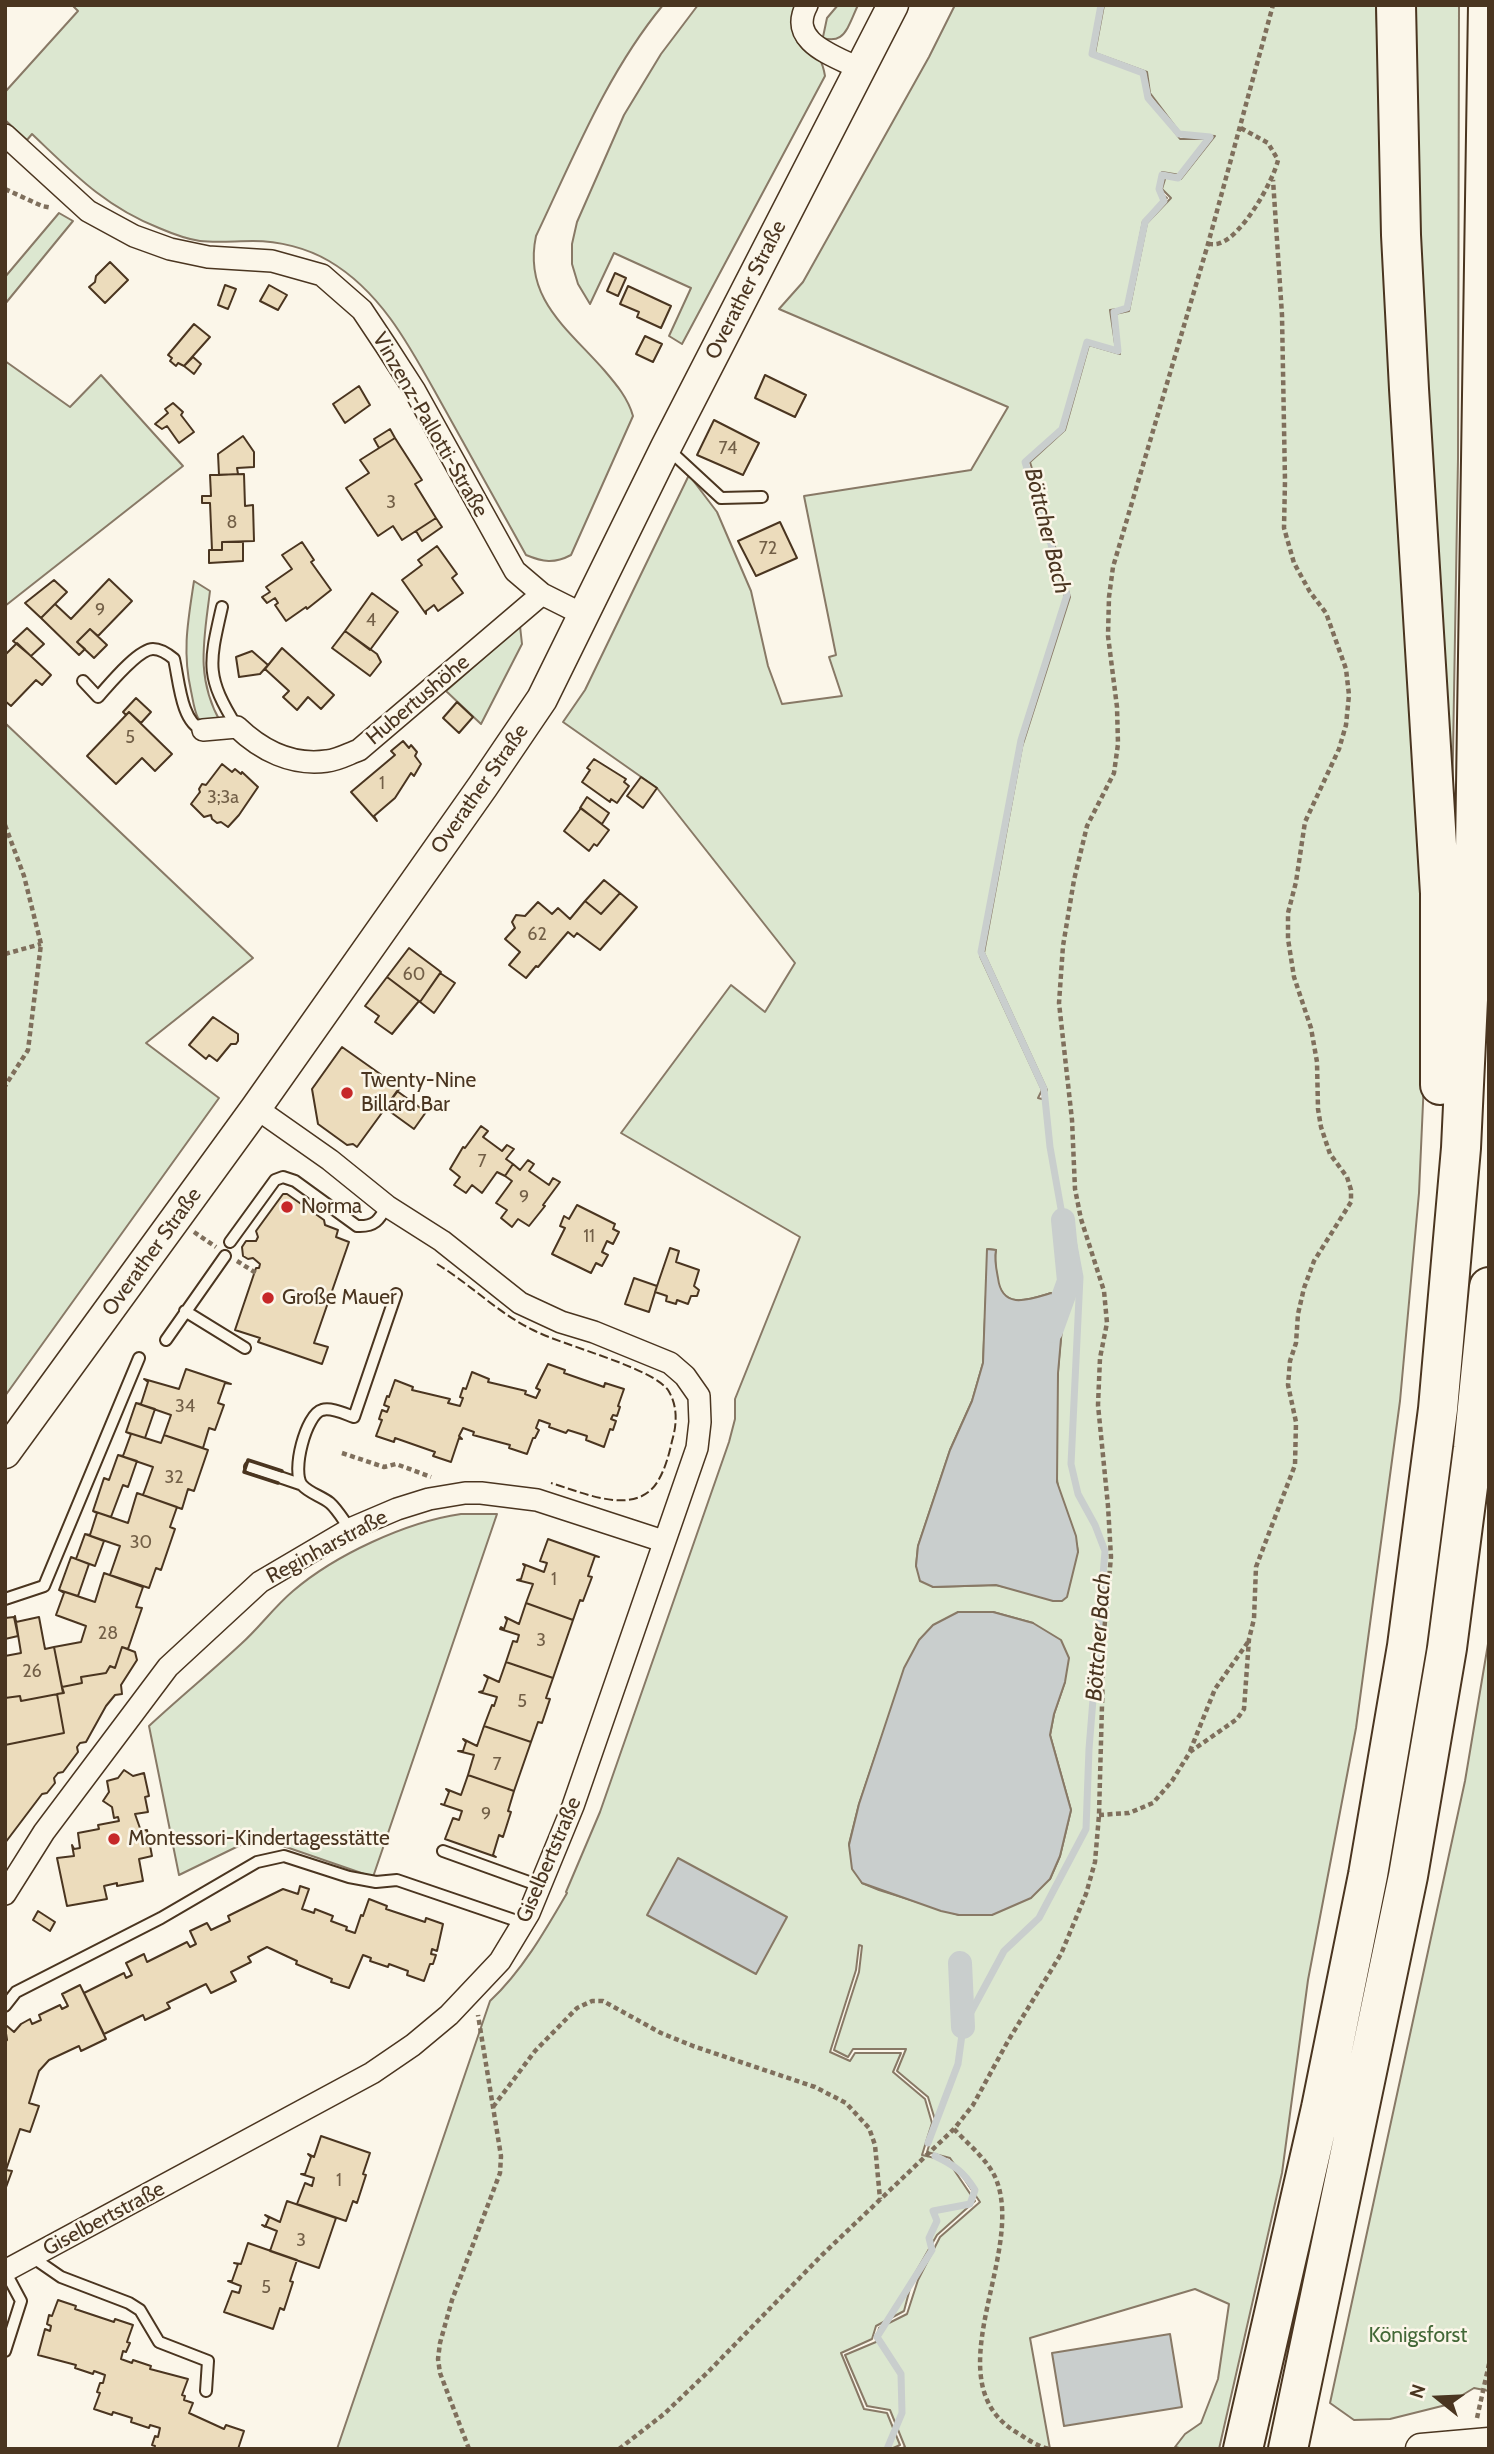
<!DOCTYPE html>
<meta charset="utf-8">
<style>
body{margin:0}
#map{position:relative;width:1494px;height:2454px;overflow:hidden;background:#fbf6e9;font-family:Cabin,sans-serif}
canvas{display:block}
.frame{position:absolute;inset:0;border:7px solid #4a3520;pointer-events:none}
.north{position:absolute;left:1403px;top:2363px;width:70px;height:70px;-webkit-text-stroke:5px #fbf6e9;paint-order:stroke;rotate:288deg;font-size:19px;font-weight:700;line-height:28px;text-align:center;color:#4a3520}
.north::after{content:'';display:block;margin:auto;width:24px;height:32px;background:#4a3520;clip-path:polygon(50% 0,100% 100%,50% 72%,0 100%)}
</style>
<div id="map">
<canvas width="1494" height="2454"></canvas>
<div class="frame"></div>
<div class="north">N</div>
</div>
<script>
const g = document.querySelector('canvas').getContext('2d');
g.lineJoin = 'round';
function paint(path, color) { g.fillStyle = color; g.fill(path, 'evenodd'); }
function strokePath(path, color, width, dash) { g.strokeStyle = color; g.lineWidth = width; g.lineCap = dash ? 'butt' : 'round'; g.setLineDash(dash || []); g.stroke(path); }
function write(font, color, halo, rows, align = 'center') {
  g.font = font + ' Cabin,sans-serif'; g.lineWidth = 5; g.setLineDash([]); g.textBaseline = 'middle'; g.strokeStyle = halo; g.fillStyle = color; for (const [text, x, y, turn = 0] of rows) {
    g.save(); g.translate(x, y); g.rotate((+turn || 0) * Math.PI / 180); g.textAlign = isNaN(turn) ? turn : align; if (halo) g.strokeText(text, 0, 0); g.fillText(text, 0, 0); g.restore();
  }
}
const green = new Path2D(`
 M72,5H663C607,73 574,156 536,236C523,298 567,328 604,370C616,384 628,398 633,416L571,555C554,564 543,562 526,555C500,508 474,462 448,415C416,359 387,295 329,261C307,248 279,241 253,241C235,241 217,243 200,241C185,239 173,234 159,228C105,207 73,173 32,134L27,140L5,120V92L78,11Z
 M698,5H798C790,20 791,40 806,51C811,54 816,56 820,60C823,65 824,70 825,76L682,344L669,336L691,288L614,253L590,304L578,284L572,264V244L577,222L624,115L661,54Z
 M838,5H858C846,31 844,49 812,34L823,37L827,18Z
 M955,5H1100L1091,55L1145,75L1147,96L1180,139H1208L1180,175L1162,172L1157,190L1167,198L1143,221L1126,308L1110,310L1116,350L1087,341L1061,428L1025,462L1065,598L1019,745L980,956L1042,1090L1038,1098L1042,1099L1047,1090L984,953L1022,747L1070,597L1030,462L1065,430L1089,345L1120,354L1115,314L1129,311L1147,223L1171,198L1162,189L1166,176L1181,179L1215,136L1181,134L1150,93L1147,72L1095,53L1104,5H1376L1396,490L1413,717L1422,873L1425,1058L1419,1193L1400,1401L1356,1728L1308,1980L1282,2173L1219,2449H1183L1175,2447L1185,2434L1201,2423L1218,2379L1229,2304L1195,2289L1030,2338L1050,2449H901L905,2447L890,2410L867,2406L845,2355L876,2342L879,2328L907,2314L918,2280L940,2237L980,2202L950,2158L927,2152L936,2123L928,2097L897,2071L906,2049H853L848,2057L834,2050L859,1972L862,1946L859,1945L856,1970L830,2052L850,2061L855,2053H901L893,2072L925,2099L932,2123L922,2155L948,2161L975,2201L937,2235L913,2277L904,2311L876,2326L872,2339L841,2353L864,2409L887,2413L900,2445L891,2449H337L490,2001C522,1971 545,1931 567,1893L566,1892L600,1812L729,1442L735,1419V1399L800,1237L621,1133L731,985L765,1012L795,963L657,788L563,722L585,690L689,475L717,512L751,591L768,666L782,704L842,696L829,657L836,655L804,496L971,470L1008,407L779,309L803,282L929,57ZM988,1249L996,1250C994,1259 996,1268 997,1278C1002,1310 1028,1300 1051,1293L1062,1300L1064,1305C1059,1361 1051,1423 1057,1479C1059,1504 1075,1527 1078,1552L1023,1591L996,1585L933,1587L916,1566L918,1546L950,1450L972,1401L983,1363ZM958,1612H993L1033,1623L1065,1682L1054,1714L1050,1735L1071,1810L1060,1856L1050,1879L959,1915L879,1890L862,1883L849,1844L859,1804L881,1739Z
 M1404,5H1459L1458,459L1451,871Z
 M59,213L73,221L5,304V277Z
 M5,361L70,407L101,375L183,466L5,606Z
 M194,581L210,591C204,640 195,678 221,723L201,721L198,718C194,710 193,700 191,691C182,651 188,621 194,581Z
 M520,626L522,644L481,724L446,691Z
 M5,723L253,958L146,1043L219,1098L5,1396Z
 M461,1514H497L373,1877L257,1837L179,1875L149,1726C179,1698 211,1672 241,1644C259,1628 274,1607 293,1591C335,1555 406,1522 461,1514Z
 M1489,1638V2391L1474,2388L1446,2405L1390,2419L1354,2420L1330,2403L1465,1781Z`);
paint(green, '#dce7d0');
strokePath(green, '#887966', 2);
const water = new Path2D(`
 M987,1249L996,1250C994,1259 996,1268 998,1278C1002,1310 1028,1300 1051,1293L1062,1300L1064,1305L1058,1373L1057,1482L1076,1536L1078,1552L1067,1597L1062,1601H1053L996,1585L933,1587L920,1581L916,1566L918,1546L950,1450L972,1401L983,1363Z
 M958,1612H993L1033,1623L1061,1640L1069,1658L1065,1682L1054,1714L1050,1735L1071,1810L1060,1856L1050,1879L1031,1898L992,1915H959L941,1911L862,1883L852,1869L849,1845L859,1804L904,1668L919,1640L933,1625Z
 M678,1858L787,1917L756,1974L647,1915Z
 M1170,2334L1182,2407L1064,2426L1052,2353Z`);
paint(water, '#c9cecd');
strokePath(water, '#887966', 2);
strokePath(new Path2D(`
 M928,2143L958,2064L963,2027L1004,1951L1039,1918L1086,1829L1089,1749L1105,1551L1095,1525L1078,1494L1071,1464L1080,1277L1074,1245L1063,1220L1050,1147L1044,1089L981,952L1021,740L1067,595L1025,462L1062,429L1087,342L1118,351L1114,312L1127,308L1145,222L1164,201L1159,189L1162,175L1178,178L1210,137L1179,134L1148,98L1143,73L1092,54L1101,5
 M887,2449L902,2413L901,2374L877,2337L932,2250L929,2238L937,2221L933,2211L970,2204L975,2190C964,2172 954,2165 935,2156`), '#c9cecd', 7);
strokePath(new Path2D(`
 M1051,1331L1069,1281L1063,1220
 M960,1963L963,2027`), '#c9cecd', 24);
const building = new Path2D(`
 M110,262L128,280L105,303L89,287L95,282L96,276Z
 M615,273L626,278L618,296L607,291Z
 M225,285L236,289L228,309L218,305Z
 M269,285L287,295L278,310L260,301Z
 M628,286L671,306L661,328L637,317L639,312L620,304Z
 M194,324L210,337L184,366L178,363L176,366L170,361L172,358L168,355Z
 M645,336L662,344L653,362L636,354Z
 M193,357L201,364L194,374L184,366Z
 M765,375L806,395L795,417L755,398Z
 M359,386L370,405L345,423L333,404Z
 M173,403L183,412L181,415L194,432L179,443L167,426L162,429L155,424L168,413L165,409Z
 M714,420L759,443L743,475L697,455Z
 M390,429L395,438L379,448L374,439Z
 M243,436L254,452V467L237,468L238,474L219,475L218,454Z
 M395,438L422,480L415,484L436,518L402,540L393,526L378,536L346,488L369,473L360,460Z
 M244,474L245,506L253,505L254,541L222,542V550H212L210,503H202V496H211L210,475Z
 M436,518L442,527L422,541L416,531Z
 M780,522L797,558L756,576L738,541Z
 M222,542H243V561L209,563V550H222Z
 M302,542L314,560L311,562L331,590L307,609L306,607L286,621L275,605L278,603L275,598L267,603L262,597L270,592L266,587L292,569L282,555Z
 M437,546L457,574L452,578L463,593L438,611L434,605L426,611V614L402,580L422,565L418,560Z
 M109,579L132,601L98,636L90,629L77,642L85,649L79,655L41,618L55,604L71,619Z
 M54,580L67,592L41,618L25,603Z
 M372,593L398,612L370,650L345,631Z
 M27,628L44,644L31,656L13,641Z
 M90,629L107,645L94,658L77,642Z
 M345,631L377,654L381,662L370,676L332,648Z
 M17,643L51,675L42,685L36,680L11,706L5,701V655Z
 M282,648L334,695L321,709L308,697L297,710L283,697L289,691L265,669Z
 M252,651L268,665L260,674L239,677L236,657Z
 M136,698L151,712L141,723L129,712L126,715L123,712Z
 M457,702L473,717L459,733L443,718Z
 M129,712L172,754L155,771L142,758L116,784L87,756Z
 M403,741L409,748L411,745L417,752L415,756L421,764L414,776L411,773L395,798L374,816L377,821L351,792L395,755L391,751Z
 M594,759L626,779L624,782L629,786L617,803L611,799L610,802L582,782L590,770L587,768Z
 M222,764L232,772L235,769L241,774L242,772L258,787L239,815L228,827L221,822L217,823L212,819L211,815L204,817L191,804L200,792L199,789L202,784L206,785Z
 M641,777L657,788L643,808L627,796Z
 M587,797L609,813L602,824L580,808Z
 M581,808L609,830L597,846L594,844L589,851L564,831Z
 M604,880L620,893L601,914L585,901Z
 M620,893L637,907L600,950L577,933L574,937L568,932L538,967L536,966L526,978L509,965L520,952L505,939L515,928L512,922L516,915L525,916L538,902L552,914L558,908L570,919L585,901L601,914Z
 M409,948L441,972L420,1002L387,977Z
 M440,973L455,983L434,1013L420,1002Z
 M387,977L419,1001L392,1034L375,1022L379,1016L365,1006Z
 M213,1017L238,1034V1041L236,1044H231L217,1061L209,1055L206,1059L189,1045Z
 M342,1047L400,1088L357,1147L353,1144L347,1145L318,1124L312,1089Z
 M397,1091L426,1112L414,1129L385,1108Z
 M481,1126L488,1131L483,1137L502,1151L507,1145L514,1149L506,1159L513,1164L505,1176L497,1172L482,1193L472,1185L466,1193L454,1185L460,1177L450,1169L463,1147L465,1148Z
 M528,1160L534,1164L529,1171L549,1185L553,1178L560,1182L543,1205L545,1206L529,1226L518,1219L512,1227L501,1218L507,1210L496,1203L512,1181L505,1176L513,1164L520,1170Z
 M283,1194H287L324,1220L325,1225L338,1230L336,1237L349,1242L314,1343L328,1347L322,1364L258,1342L260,1338L235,1330L256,1268H259L260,1264L253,1258L248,1259L243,1256L242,1247L246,1241H256L258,1237L256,1231Z
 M577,1205L615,1224L613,1229L619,1232L613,1244L607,1241L602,1252L608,1255L602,1266L596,1263L591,1273L552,1254L565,1228L560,1226L564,1216L569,1219Z
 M670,1248L679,1251L676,1262L699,1270L694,1286L699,1290L697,1296H691L688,1304L677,1300L676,1304L666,1301L667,1296L655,1292Z
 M634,1278L657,1286L649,1312L625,1304Z
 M548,1364L565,1370L564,1373L604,1387L605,1383L624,1389L618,1406L620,1407L617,1416L613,1415L611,1419L616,1421L613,1430L610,1429L604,1447L586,1440L587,1436L568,1430L566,1433L549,1427L550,1424L539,1420L536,1428L539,1430L535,1438H533L527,1454L509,1448L510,1445L473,1435L474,1432L463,1428L459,1436L462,1439L459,1438L451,1462L433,1456L435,1452L395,1438L394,1442L376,1436L382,1420L379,1419L382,1410L387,1412L389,1407L384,1405L387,1396L389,1397L395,1380L413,1387L412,1390L450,1399L448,1403L460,1406L463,1398L460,1397L463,1388L466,1389L472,1372L489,1379L488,1382L526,1391L525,1394L536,1398L540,1390L536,1388Z
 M186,1369L231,1384L225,1383L218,1403L224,1405L215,1430L209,1428L203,1448L164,1435L171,1415L136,1403L141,1404L148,1382L144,1379L179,1389Z
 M136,1403L155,1409L145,1438L126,1432Z
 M126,1432L161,1443L164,1435L208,1450L194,1491L188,1489L182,1509L143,1495L153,1467L118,1455L123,1456L131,1434Z
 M118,1455L137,1461L128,1487L123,1485L111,1517L93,1511L104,1478L109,1480Z
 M137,1493L177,1507L170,1527L175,1529L161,1570L156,1568L149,1588L110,1575L120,1546L85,1534L90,1535L97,1513L93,1511L128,1523Z
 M85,1534L104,1541L95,1566L76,1559Z
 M548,1539L599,1557L595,1556L588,1576L592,1577L583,1601L580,1600L573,1620L526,1603L533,1584L517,1580L521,1579L525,1566L523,1564L544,1572L547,1563L540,1561Z
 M71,1557L89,1564L78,1596L59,1590Z
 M104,1573L143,1587L136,1607L142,1608L128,1649L122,1647L115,1668L110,1666L106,1673L81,1677L82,1683L62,1687L54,1647L81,1642L86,1626L56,1615L64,1593L59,1590L95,1602Z
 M526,1603L573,1620L553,1678L506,1662L513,1641L517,1642L519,1635L500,1629L501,1627L504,1629L507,1620L505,1617L519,1624Z
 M15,1616L16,1622L39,1617L45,1649L54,1647L63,1693L21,1701L20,1696L5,1698V1656L21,1653Z
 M14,1617L18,1636L5,1639V1618Z
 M122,1647L135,1652L137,1660L121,1685L122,1694L115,1695L106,1706L86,1742L80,1743L77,1747L78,1752L63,1772L58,1773L54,1778L55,1783L47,1793L42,1794L5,1843V1745L64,1733L57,1694L64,1693L62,1687L82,1683L81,1677L106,1673L110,1666L115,1668Z
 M506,1662L553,1678L546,1698L550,1699L542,1723L538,1722L531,1742L484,1726L492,1705L494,1706L497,1697L479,1692L483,1691L488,1678L484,1675L499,1682Z
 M63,1693L57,1694L64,1733L5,1745V1698L20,1696L21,1701Z
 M484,1726L531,1742L514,1791L468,1775L474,1755L458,1751H463L466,1742L463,1739L477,1746Z
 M124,1770L133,1776L144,1773L149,1796L145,1797L148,1812L135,1814L141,1831L147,1830L152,1856L139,1859L143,1881L117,1886V1883L104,1886L107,1899L67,1906L57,1858L74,1856L72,1845L74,1849L80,1848L78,1833L99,1829L98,1825L119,1821L118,1817L114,1818L112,1807L103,1801L109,1792L107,1781L118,1778Z
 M468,1775L514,1791L508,1811L511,1812L503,1837L499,1835L493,1855L496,1857L445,1839L453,1818L459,1820L462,1811L441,1804L444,1805L449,1792L446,1789L461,1795Z
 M300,1886L309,1889L302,1909L314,1913L315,1909L333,1916L331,1921L347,1927L346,1930L355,1933L361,1915L363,1916L369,1899L387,1906L386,1909L425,1922L426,1918L443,1924L437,1951L432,1949L431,1954L436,1955L433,1964H430L424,1981L407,1975L408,1971L389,1964L388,1967L370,1961L371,1958L363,1955L349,1988L331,1982L332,1979L296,1964L297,1961L267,1947L248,1957L251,1962L231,1972L236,1981L211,1993L206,1984L167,2003L170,2008L145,2020L143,2015L104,2034L84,1993L124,1973L126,1978L132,1975L126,1963L144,1954L147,1962L187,1942L190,1947L196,1944L190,1931L207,1923L211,1930L230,1921L228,1916L283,1889L298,1894Z
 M38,1911L55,1922L50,1931L33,1920Z
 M80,1985L106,2039L81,2051L79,2046L49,2060L39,2071L29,2103L39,2106L30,2132L20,2129L6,2170L12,2171L5,2190V2042L7,2040L5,2027L7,2026L14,2032L21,2024L30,2019L32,2024L41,2020L39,2015L60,2005L62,2009L68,2006L62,1994Z
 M321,2136L370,2153L363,2174L366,2175L357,2203L353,2201L346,2221L297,2204L305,2183L312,2186L314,2178L301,2174H305L311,2157L308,2154L314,2157Z
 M287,2201L336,2218L319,2268L270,2251L277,2231L262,2225L265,2227L269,2218L265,2215L280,2222Z
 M248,2243L297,2260L290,2281L293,2282L284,2310L280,2308L273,2329L224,2312L232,2291L239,2293L241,2286L228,2281H232L238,2264L234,2263L241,2264Z
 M58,2300L76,2306L75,2309L114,2322L115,2319L133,2325L127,2342L130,2343L126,2352L123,2351L121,2359L132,2363L133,2360L151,2366L150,2369L188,2379L182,2395L185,2396L184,2400L193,2403L189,2413L224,2429L226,2425L244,2431L238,2449H154L155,2446L152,2445L155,2436L158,2437L160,2428L150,2425L149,2428L131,2422L132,2418L113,2412L112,2415L94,2409L100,2393L97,2392L100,2383H103L105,2375L94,2371L93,2374L75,2368L76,2365L38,2355L45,2329L50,2331L51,2326L47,2324L49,2315L52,2316Z`);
paint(building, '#ecdcbc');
strokePath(building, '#4a3520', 2);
const lane = new Path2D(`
 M668,449L721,498L762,497
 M222,607C209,664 205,676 237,727
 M83,681L98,697C108,686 138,649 153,649C161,649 168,654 174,659C179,680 181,723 203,730
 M230,1242L275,1180L283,1177L295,1181L357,1226C375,1227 379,1220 387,1206
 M185,1311L245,1348
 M166,1340L225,1256
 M250,1467L300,1484
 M350,1529C344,1521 337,1509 330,1503C321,1496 309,1493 302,1485C291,1472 306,1414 322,1410C331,1407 345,1414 354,1417L396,1294
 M5,1599L44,1586L139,1358
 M443,1851L540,1886
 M5,2006L16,1992L161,1918L257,1862L284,1856L349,1877L376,1882L397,1880L523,1923
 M32,2257L61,2277L129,2303L140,2310L159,2342L208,2361L206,2391
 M5,2351L21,2301L5,2271`);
const street = new Path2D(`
 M807,5C787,42 833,55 860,69
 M5,135L88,211L134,236L170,249L208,257L272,261L322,275L362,310L386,346L415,391L515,571L542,594L584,615
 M203,730L237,727C261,750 292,766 327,761C338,760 348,754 359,750L542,594
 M5,1894L44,1832L168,1667L260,1582L350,1529L397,1509L429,1499L465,1493H481L537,1500L663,1541
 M5,2271L372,2073L413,2045L449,2015L500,1961L529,1913L573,1806L697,1448L700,1422L699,1396L685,1376L670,1363L594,1332L561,1322L520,1303L442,1241L387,1206L330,1160L256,1108`);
const secondary = new Path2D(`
 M5,1453L256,1108L483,786L542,699L666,447L893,5
 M1421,2449L1489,2443`);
const highway = new Path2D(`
 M1396,5L1401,235L1409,389L1440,893V1085
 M1243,2449L1321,2108L1368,1875L1407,1646L1438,1409L1461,1148L1475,851L1488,5
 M1288,2449L1408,1876L1447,1648L1473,1448L1489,1287`);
strokePath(lane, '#4a3520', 14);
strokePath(street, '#4a3520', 24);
strokePath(secondary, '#4a3520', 33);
strokePath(highway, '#4a3520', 42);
strokePath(new Path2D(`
 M5,189L42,206L52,208
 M1208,244C1212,244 1216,245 1220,243C1242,236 1273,182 1278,160L1268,143L1239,127
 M5,825L24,876L41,944L28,1050L5,1086
 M5,954L41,944
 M194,1232L216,1247
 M237,1261L256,1273
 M342,1453L384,1467L396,1464L431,1477
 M1190,1751L1215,1689L1248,1642
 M1099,1815L1129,1813L1153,1803L1172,1781L1190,1752L1237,1719L1244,1709L1249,1639L1254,1619L1256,1567L1295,1465L1296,1422L1288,1385L1290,1361L1296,1343L1298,1314L1304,1288L1314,1261L1351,1202V1190L1347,1177L1330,1154L1321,1127L1318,1109L1317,1062L1311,1028L1294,977L1288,939V913L1296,882L1305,822L1339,749L1346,725L1349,695L1346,669L1326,613L1310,592L1294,563L1284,528L1285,481L1282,315L1273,180
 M493,2107L535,2051L577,2008L592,2001H603L661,2033L693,2046L815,2087L846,2103L869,2128L875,2145L880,2199
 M954,2129C968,2144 988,2160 996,2179C1027,2256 928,2385 1021,2435C1030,2441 1039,2447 1050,2449
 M1477,2418L1489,2364
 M469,2449L440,2373L438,2359L440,2343L452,2300L500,2173L501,2156L478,2015
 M619,2449L664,2414L709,2371L822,2255L954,2129L973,2105L1008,2041L1061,1954L1086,1894L1095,1862L1099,1815L1104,1632L1111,1557L1108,1506L1098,1405L1100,1358L1107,1323L1104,1291L1081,1219L1075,1189L1072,1120L1059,1003L1063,946L1074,880L1087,826L1114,773L1118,744L1117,707L1108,636L1109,597L1113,567L1208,244L1273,5`), '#7f6f5c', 4.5, [5, 3.5]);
strokePath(lane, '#fbf6e9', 10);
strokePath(street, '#fbf6e9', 21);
strokePath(secondary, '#fbf6e9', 30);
strokePath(highway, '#fbf6e9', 38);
strokePath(new Path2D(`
 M437,1264C470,1284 498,1313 533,1330C564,1346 651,1367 668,1390C678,1406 677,1424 672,1441C669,1455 665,1469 658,1481C636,1518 582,1492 551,1483`), '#4a3520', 2, [9, 3.5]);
strokePath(new Path2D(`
 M278,1483L244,1472L248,1460L282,1471`), '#4a3520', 3.5);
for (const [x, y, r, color] of [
 [347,1093,7,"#c62828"],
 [287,1207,7,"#c62828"],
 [268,1298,7,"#c62828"],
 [114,1839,7,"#c62828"]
]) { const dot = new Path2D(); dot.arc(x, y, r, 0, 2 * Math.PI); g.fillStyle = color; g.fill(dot); strokePath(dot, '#fbf6e9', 2.5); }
write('18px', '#725f47', null, [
 ["74",728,449],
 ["3",391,503],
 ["8",232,523],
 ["72",768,549],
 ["9",100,611],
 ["4",371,621],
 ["5",130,738],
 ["1",382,784],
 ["3;3a",223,798],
 ["62",537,935],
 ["60",414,975],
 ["7",482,1162],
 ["9",524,1198],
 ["11",589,1237],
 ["34",185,1407],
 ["32",174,1478],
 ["30",141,1543],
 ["1",554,1580],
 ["28",108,1634],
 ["3",541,1641],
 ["26",32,1672],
 ["5",522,1702],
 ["7",497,1765],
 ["9",486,1815],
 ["1",339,2181],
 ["3",301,2241],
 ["5",266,2288]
]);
write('21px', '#4a3520', '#fbf6e9', [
 ["Overather Straße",746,290,-63],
 ["Vinzenz-Pallotti-Straße",430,425,60],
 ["Hubertushöhe",418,700,-40],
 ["Overather Straße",480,789,-55],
 ["Overather Straße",152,1252,-54],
 ["Reginharstraße",327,1547,-28],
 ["Giselbertstraße",549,1860,-67],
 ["Giselbertstraße",104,2219,-28]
]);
write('21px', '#4a3520', '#fbf6e9', [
 ["Twenty-Nine",361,1081],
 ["Billard Bar",361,1105],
 ["Norma",301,1207],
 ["Große Mauer",282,1298],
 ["Montessori-Kindertagesstätte",128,1839]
], 'left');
write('21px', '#436837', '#fbf6e9', [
 ["Königsforst",1418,2336]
]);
write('italic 23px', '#4a3520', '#fbf6e9', [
 ["Böttcher Bach",1047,531,76],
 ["Böttcher Bach",1099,1637,-86]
]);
</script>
